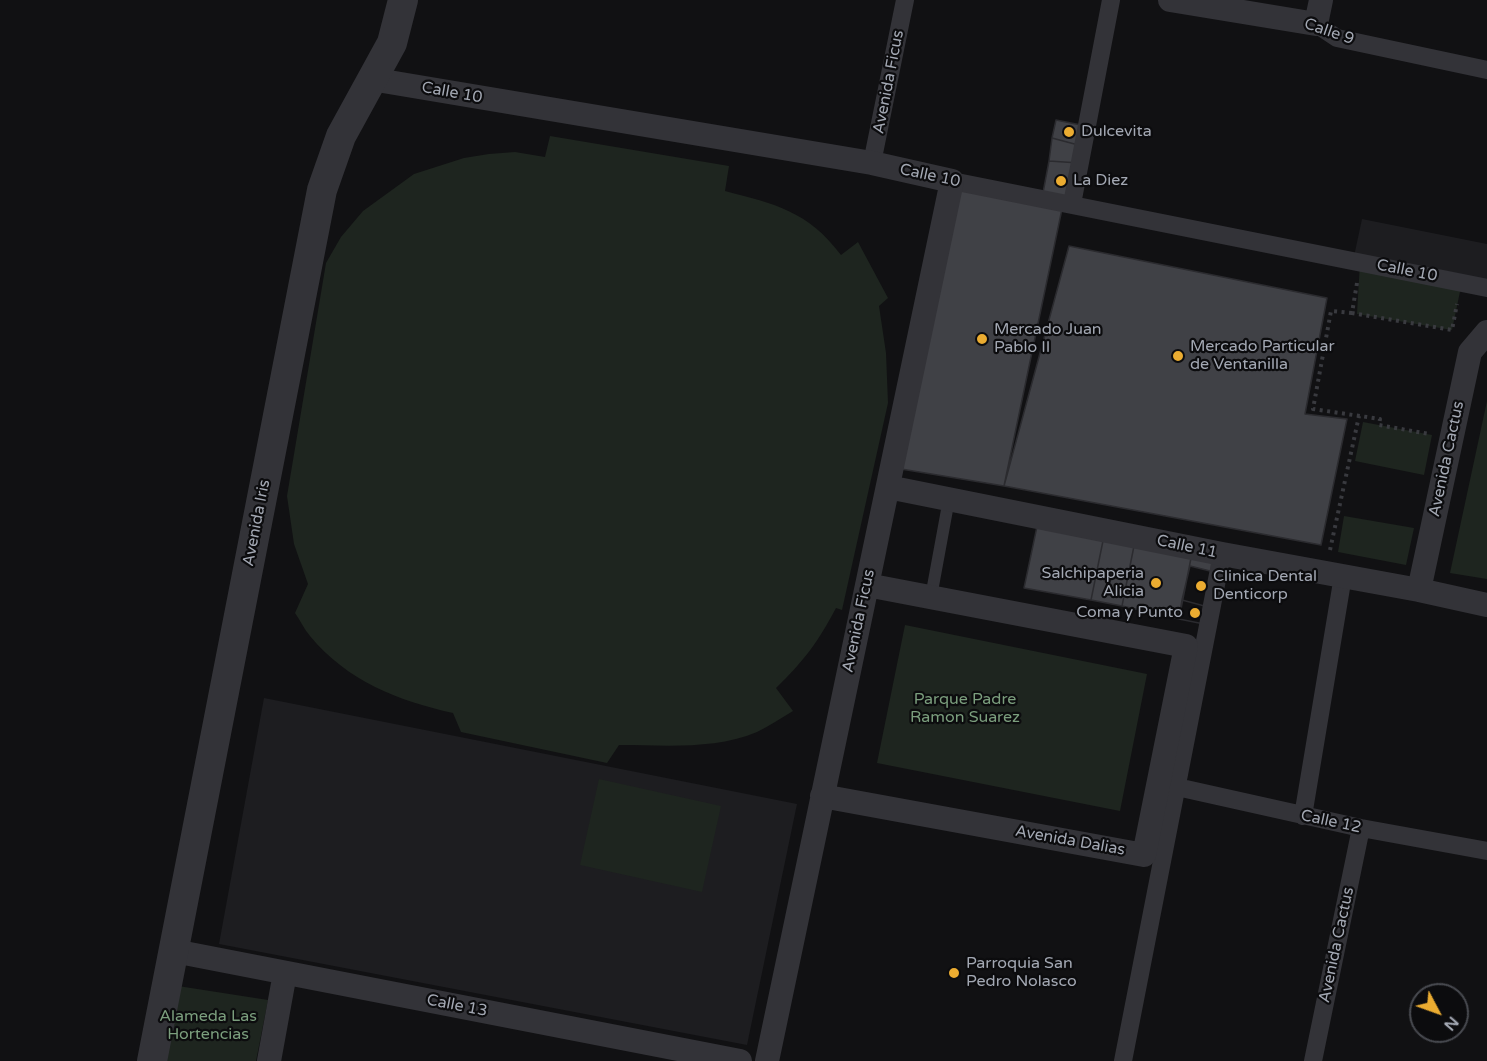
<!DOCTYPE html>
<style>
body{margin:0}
#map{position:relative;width:1487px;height:1061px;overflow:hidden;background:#111113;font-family:"Varela Round",sans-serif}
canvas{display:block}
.north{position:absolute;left:1409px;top:983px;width:60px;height:60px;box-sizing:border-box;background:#0c0c0e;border:2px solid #484a50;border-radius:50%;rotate:131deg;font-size:16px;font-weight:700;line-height:24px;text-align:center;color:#a3a8b3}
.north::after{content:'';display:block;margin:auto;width:21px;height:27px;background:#ebac31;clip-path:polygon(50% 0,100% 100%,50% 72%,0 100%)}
</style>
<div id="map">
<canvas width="1487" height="1061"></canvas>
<div class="north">N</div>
</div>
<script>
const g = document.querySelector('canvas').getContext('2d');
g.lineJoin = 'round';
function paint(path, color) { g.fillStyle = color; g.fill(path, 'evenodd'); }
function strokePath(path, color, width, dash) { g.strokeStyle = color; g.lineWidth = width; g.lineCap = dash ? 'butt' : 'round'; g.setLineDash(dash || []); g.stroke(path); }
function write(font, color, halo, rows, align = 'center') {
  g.font = font + ' "Varela Round",sans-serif'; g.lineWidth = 4.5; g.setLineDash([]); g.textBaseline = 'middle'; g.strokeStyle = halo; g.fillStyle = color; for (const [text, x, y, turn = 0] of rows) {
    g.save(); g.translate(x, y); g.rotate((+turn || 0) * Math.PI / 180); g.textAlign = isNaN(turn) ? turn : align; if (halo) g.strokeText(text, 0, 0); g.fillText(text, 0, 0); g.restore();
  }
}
paint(new Path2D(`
 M1362,219L1487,244V288L1353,261Z
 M264,698L797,804L747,1045L219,944Z`), '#1d1d20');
paint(new Path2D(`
 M550,136L729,166L725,191C775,204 808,211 841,255L858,242L888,298L879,306L886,353L888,403L842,610L836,608C818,642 804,661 776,688L793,711C781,718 769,726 757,732C714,750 665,745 619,745L607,763L461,732L453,713C399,701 347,681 310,636C304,629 300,620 295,613L308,584L294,544L287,496L326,263L341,237L363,211L414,174L464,158L489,154L515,152L545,157Z
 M1360,262L1462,282L1452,330L1357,314Z
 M1487,401V579L1450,573Z
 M1363,422L1432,435L1424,475L1355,461Z
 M1344,516L1414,528L1406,565L1338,552Z
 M905,625L1147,674L1120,811L877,763Z
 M599,779L721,806L702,892L580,865Z
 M178,986L268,1000L256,1061H165Z`), '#1e251f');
const building = new Path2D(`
 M1056,120L1086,126L1082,146L1052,138Z
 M1052,138L1082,146L1079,163L1049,161Z
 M1049,161L1079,163L1072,204L1042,198Z
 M961,188L1062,209L1004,486L901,469Z
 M1069,246L1327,298L1305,414L1347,419L1321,545L1004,486Z
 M1039,517L1105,531L1091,600L1024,588Z
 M1105,531L1136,536L1122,606L1091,600Z
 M1136,536L1193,548L1179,619L1122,606Z
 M1193,548L1222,554L1209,625L1179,619Z
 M1190,566L1218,573L1212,608L1182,600Z
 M1182,600L1212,608L1209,625L1179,619Z`);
paint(building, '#404146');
strokePath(building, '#2b2b2f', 1.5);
strokePath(new Path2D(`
 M1357,283L1352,313L1452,330L1457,304
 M1352,313L1331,311L1313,409L1380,419L1379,425L1429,434
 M1330,550L1359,416`), '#393a3f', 4, [3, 4.5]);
strokePath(new Path2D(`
 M931,597L949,499`), '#333338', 12);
strokePath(new Path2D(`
 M1316,24L1337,38L1487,70
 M872,163L905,0
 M952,181L1487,288
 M1072,204L1111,0
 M1177,787L1361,828L1487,851
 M1303,816L1343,576
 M1123,1061L1222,554
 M1313,1061L1361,828`), '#333338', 18);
strokePath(new Path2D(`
 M1170,0L1316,24L1321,0
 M371,79L872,163L952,181L767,1061
 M888,487L1222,554L1419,590L1487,605
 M1419,590L1470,352L1487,332
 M822,796L1144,855L1186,646L867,585
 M174,951L740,1061
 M269,1061L285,973`), '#333338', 24);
strokePath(new Path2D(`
 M152,1061L322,190L341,136L392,43L403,0`), '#333338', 30);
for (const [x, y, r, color] of [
 [1069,132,6,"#ebac31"],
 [1061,181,6,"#ebac31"],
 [982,339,6,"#ebac31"],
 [1178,356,6,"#ebac31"],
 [1156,583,6,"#ebac31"],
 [1201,586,6,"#ebac31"],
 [1195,613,6,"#ebac31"],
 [954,973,6,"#ebac31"]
]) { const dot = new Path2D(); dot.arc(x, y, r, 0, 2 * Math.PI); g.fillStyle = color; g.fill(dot); strokePath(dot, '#0c0c0e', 2); }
write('16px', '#a3a8b3', '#0c0c0e', [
 ["Calle 9",1329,32,19],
 ["Avenida Ficus",889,82,-79],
 ["Calle 10",452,93,10],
 ["Calle 10",930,176,12],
 ["Calle 10",1407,271,11],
 ["Avenida Cactus",1447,459,-78],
 ["Avenida Iris",257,523,-79],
 ["Calle 11",1187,547,12],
 ["Avenida Ficus",859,621,-78],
 ["Calle 12",1331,822,12],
 ["Avenida Dalias",1070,841,10],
 ["Avenida Cactus",1337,945,-78],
 ["Calle 13",457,1006,11]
]);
write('16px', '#a3a8b3', '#0c0c0e', [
 ["Dulcevita",1081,132],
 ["La Diez",1073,181],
 ["Mercado Juan",994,330],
 ["Pablo II",994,348],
 ["Mercado Particular",1190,347],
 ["de Ventanilla",1190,365],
 ["Salchipaperia",1144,574,"right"],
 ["Alicia",1144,592,"right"],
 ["Clinica Dental",1213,577],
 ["Denticorp",1213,595],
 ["Coma y Punto",1183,613,"right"],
 ["Parroquia San",966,964],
 ["Pedro Nolasco",966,982]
], 'left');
write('16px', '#7b9e7d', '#0c0c0e', [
 ["Parque Padre",965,700],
 ["Ramon Suarez",965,718],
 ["Alameda Las",208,1017],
 ["Hortencias",208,1035]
]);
</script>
